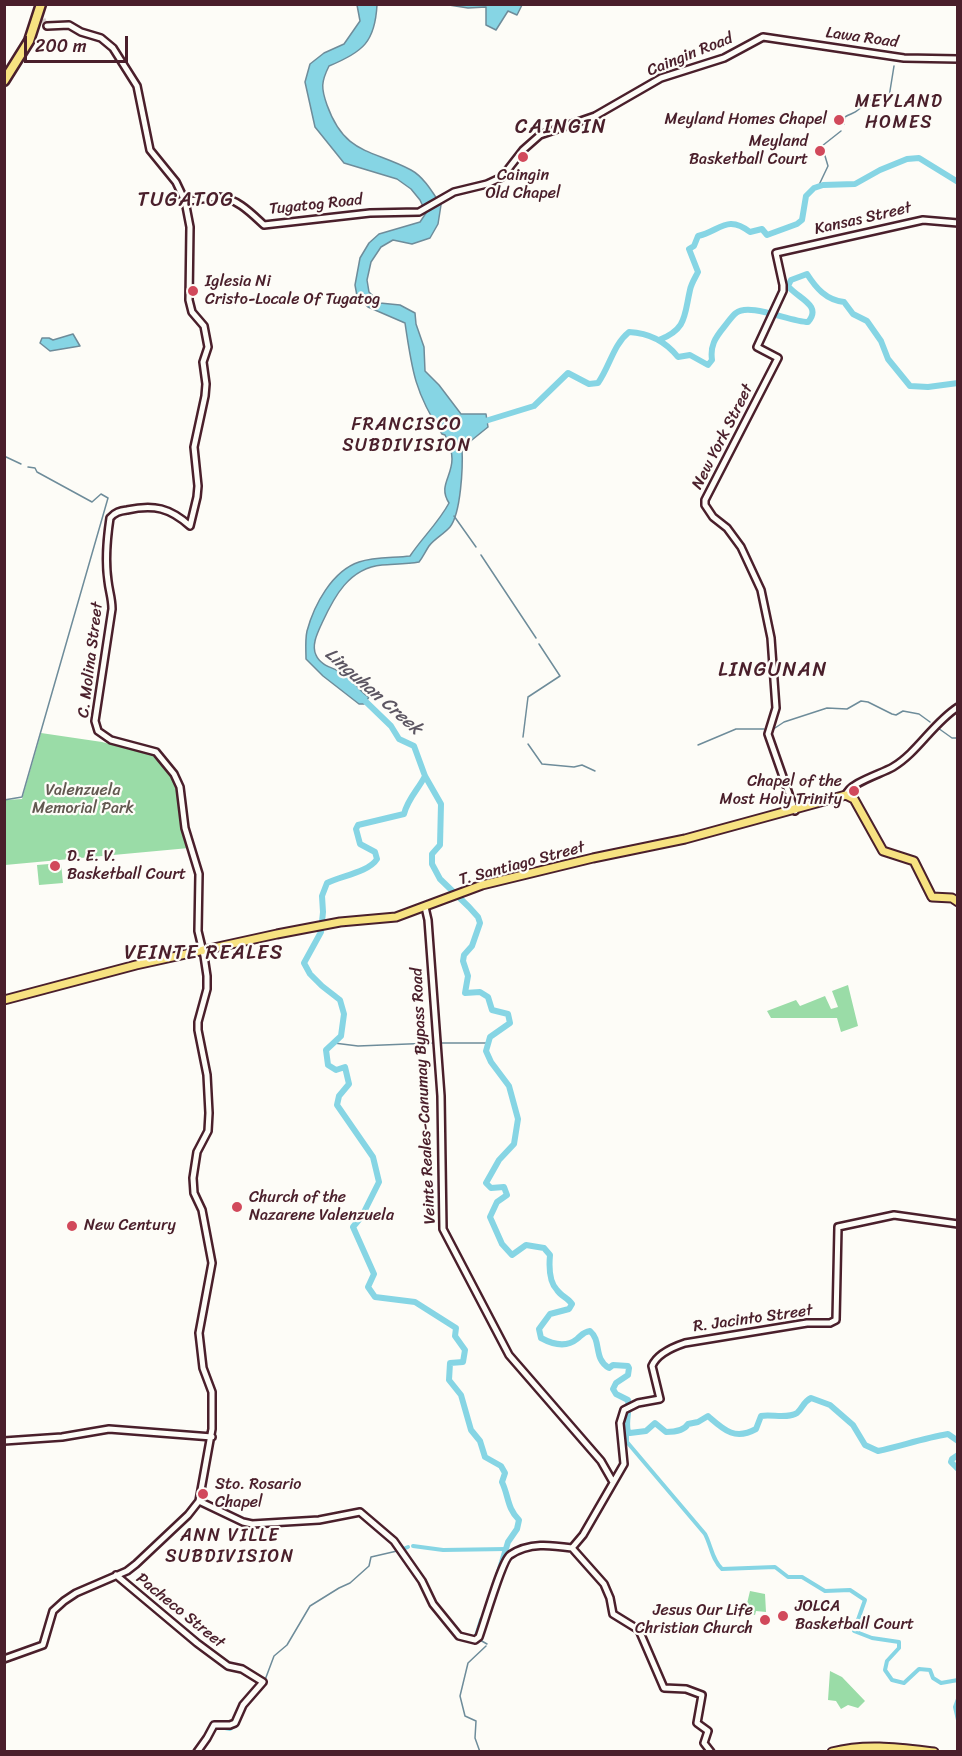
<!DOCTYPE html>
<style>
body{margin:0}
#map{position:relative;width:962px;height:1756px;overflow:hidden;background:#fdfcf7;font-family:Sriracha,sans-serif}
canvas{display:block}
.frame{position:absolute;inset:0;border:6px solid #4a1f2b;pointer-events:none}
.scale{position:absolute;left:24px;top:36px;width:104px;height:27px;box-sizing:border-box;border:3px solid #4a1f2b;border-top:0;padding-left:8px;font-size:18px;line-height:21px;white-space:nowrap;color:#4a1f2b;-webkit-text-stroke:4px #fdfcf7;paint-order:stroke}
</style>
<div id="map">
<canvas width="962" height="1756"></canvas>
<div class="frame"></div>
<div class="scale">200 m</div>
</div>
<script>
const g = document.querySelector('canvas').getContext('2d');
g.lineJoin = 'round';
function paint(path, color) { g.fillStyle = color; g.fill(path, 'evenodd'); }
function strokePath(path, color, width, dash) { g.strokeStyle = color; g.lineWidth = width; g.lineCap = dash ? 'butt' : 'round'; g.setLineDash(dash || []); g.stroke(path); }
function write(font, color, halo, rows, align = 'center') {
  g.font = font + ' Sriracha,sans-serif'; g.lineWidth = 4.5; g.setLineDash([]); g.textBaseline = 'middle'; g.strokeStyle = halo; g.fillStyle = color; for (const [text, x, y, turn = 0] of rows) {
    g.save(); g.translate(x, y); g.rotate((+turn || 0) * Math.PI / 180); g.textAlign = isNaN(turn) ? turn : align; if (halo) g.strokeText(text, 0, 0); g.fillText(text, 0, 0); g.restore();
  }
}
paint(new Path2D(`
 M41,733L102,742L155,756L171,777L176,787L180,818L189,848L5,865V800L22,799Z
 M61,863L63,883L39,885L37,865Z
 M848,985L858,1026L841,1032L837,1018H771L767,1011L796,1000L800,1006L825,996L831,1009L838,1007L832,991Z
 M750,1591L765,1594L766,1612L756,1611L755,1615L745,1612Z
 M830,1671L842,1677L865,1701L858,1708L848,1705L841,1709L836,1701L828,1700Z`), '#9adca7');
const water = new Path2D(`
 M357,5H377C375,42 363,52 329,66C321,82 321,88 327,105C345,155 371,149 411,170C424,177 433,193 441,205L438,224L430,238L412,244L393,240L381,247L371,262L367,280L369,292L380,303L400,305L415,313L416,324L424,347L425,371L439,385L461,414H486L488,427L462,448C463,467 461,513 450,527C444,534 434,539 429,546C425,552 423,557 419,562C407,564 394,564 382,565C349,568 334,597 322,623C318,632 311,645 316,655C321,667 336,668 346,675C355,681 359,692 369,697L364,704H359L323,676L306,659C306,650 305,640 307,631C314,605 332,571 359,562C374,557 394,558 410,556C422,538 439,522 449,503C438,486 452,477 452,459C452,450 449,443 445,435L442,434C415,393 412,371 405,323L368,307L357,296L355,285L360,258L369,243L379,234L420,222L426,213L420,200L411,189L397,179L344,163L315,127L305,82L310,64L324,53L344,44L360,21Z
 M449,5H522L517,15L508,11L496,30L486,25V7L468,8Z
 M73,334L80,346L50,351L40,343L42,338H49L53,340Z`);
paint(water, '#86d5e4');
strokePath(water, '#6e8c9a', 1.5);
strokePath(new Path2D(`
 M844,124L845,117C850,114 855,113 858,110C873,99 868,97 889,97L894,66
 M818,187L828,166L822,146L841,131
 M4,456L21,464
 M454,516L476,547
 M481,555L536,638
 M938,728L952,738H958
 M772,730L784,722L827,708L847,709L861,701L868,702L892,714L896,715L903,711L919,714L930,722
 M523,737L528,697L560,676L539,644
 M528,744L542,764L574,767L582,765L595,771
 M698,745L736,729H764
 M4,800L22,797L108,498L101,494L92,502L37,472L35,468L28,467
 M334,1043L358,1046L433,1043
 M442,1043H487
 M480,1640L487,1644
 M265,1680L274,1656L287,1645L310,1606L339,1588L350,1583L369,1566L371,1557L397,1551
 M480,1752L475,1738L476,1721L465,1716L460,1696L468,1663L486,1646`), '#6e8c9a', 1.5);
strokePath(new Path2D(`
 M627,1429V1442L705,1534C711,1545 712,1560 722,1569L775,1567L788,1577H802L825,1591L850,1590L865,1600L854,1631L872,1638L899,1642V1648L887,1661L885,1670L892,1680L904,1683L919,1669L930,1670L933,1678L941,1683L958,1680
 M413,1546L443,1550L506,1549
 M403,1549L408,1547
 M958,1699L955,1707L958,1720
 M220,1727L230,1729L237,1723`), '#86d5e4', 4);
strokePath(new Path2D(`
 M659,340C687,329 684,316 690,290C691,284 695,278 698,272L689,249L694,246L698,236C720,231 727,214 750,232L762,229L767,235L797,224L802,220L806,196L814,188L823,185L855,184L880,170L907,159L919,158L958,182
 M482,422L534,406L568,373L589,384L598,383C610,366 613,345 629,332C649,333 666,342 678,357L690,355L708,365L712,360C710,346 715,338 724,327C728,322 732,316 736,313C749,302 790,322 808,322C823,305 797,298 788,286L791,280L807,274C816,288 826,300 844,302L853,314L867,321L881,341L888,359L910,386L928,387L958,383
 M360,696L391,726L399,739L414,746L425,776L441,804L440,845L432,854V864L440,879L469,907L478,917L480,923L472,946L464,955L463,961L468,976L465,993L480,992L488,997L492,1010L508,1014L510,1023L490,1037L486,1051L491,1062L509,1086L518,1119L514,1144L499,1160L486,1183L491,1188L504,1187L507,1195L497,1202L490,1217L502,1244L512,1255L526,1245L544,1248L550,1255C549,1266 549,1282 557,1290C561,1296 568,1298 572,1304L569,1309L550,1314L539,1329L541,1338C552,1344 566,1348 577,1339C582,1335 583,1332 590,1331C602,1341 593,1359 609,1368L613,1365L628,1366L629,1368L628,1375L616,1383L613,1389L616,1394L628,1400C630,1413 625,1420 628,1432L630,1433L646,1431L655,1423L666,1432C674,1432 684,1431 688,1424L698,1422L708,1416C723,1429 734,1441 756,1429L761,1416C771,1414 788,1419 797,1413C803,1408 803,1402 811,1398L830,1405L853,1425L865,1445L878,1451C901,1446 924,1438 948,1434L958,1441
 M425,776C418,790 408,798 404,814L358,825L356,829L360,844L375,852L377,859C369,872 341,876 327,883L322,896L323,912L321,932L304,963L310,974L322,986L340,1000L344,1014L341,1036L326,1050L328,1065L336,1070L345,1067L349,1084L339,1096L337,1105L373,1157L379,1182L362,1216L353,1227L374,1274L368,1287L375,1297L415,1302L456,1328L455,1336L465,1350L463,1362L450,1363L449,1380L461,1395L471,1430L480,1441L485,1457L501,1466L505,1473L502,1482C509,1497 507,1508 519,1520L517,1529L508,1542L496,1582
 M958,1455L952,1459L951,1462L958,1469
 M477,1636L482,1620`), '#86d5e4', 6);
strokePath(new Path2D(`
 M43,19L46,26`), '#d9d0ce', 5, [5, 2.5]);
const minor = new Path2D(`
 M185,201C197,201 208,197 219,197C237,198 252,214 264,225L370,213L419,212L454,192L487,184L502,177L523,150L540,135L595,116L661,78L724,58L763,37L904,58L958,59
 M846,795C849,783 881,774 893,767C918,752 933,723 958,707
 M795,811L768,734L776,708L771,638L761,590L741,547L727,528L713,517L705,505V500L778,358L757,347L783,291V285L776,253L923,220L958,223
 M425,907L428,920L441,1096L443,1229L509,1355L601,1461L613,1482
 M4,1441L62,1437L109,1429L212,1437
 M199,1501L243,1522L252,1524L319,1520L360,1512L394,1541L422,1581L433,1604L459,1636L475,1640L479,1637C484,1624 502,1560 510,1555C529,1542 551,1545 572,1548L604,1584L610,1598L613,1614L639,1630L664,1688L686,1689L702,1695L697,1723L708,1731L704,1743L711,1752
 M572,1548L583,1535L624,1464L620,1423L624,1410L638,1403L660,1399L652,1366C657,1354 673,1347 685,1343L807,1323H830L836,1320L838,1227L894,1215L958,1224
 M116,1575L197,1643L228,1666L242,1669L263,1682L243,1705L235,1723L230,1725H214L207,1738L197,1752
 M4,1659L43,1645L53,1611L64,1601L76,1593L127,1571L136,1564L188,1515L199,1501L212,1429V1392L203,1368L199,1333L212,1263L202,1210L194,1193L193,1178L197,1152L208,1131L209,1113L207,1075L198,1030V1022L207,989V976L204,956L198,931L199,874L185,828L180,787L174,774L156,752L111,740L98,731L95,721L112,609C112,598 109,591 108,581C105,561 107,538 110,518C115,512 120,511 127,510C154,504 170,508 190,526L197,497L198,486L194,447L205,396L206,384L203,362L208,347L204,326L192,312L189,300L190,227L185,201L176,182L150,150L137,86L113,48L101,38L81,32L69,25L47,26`);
const major = new Path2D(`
 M4,1000L136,965L277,934L340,922L396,917L482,885L593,858L685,839L846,795L854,799L883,851L914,861L932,897L952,898L958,902
 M832,1752C866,1743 900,1748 934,1752`);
const highway = new Path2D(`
 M4,81L29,41L41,4`);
strokePath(minor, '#4a1f2b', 10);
strokePath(major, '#4a1f2b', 11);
strokePath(highway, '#4a1f2b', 13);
strokePath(minor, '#fdfcf7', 5);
strokePath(major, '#f7e281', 7);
strokePath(highway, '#f7e281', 8);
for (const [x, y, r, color] of [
 [839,120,6,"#d1495b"],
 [820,151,6,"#d1495b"],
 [523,157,6,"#d1495b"],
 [193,291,6,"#d1495b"],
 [854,791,6,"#d1495b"],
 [55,866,6,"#d1495b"],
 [237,1207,6,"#d1495b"],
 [72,1226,6,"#d1495b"],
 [203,1494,6,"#d1495b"],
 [783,1616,6,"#d1495b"],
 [765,1620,6,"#d1495b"]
]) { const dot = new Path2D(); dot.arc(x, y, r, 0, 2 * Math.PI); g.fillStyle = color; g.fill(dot); strokePath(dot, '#fdfcf7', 2); }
write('16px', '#4a1f2b', '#fdfcf7', [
 ["Lawa Road",862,38,8],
 ["Caingin Road",690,55,-22],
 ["Tugatog Road",316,205,-6],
 ["Kansas Street",863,219,-13],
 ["New York Street",723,437,-63],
 ["C. Molina Street",91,660,-83],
 ["T. Santiago Street",522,864,-15],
 ["Veinte Reales-Canumay Bypass Road",424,1096,-93],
 ["R. Jacinto Street",753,1319,-8],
 ["Pacheco Street",180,1611,39]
]);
write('16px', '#4a1f2b', '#fdfcf7', [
 ["Meyland Homes Chapel",827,120,"right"],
 ["Meyland",808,142,"right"],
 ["Basketball Court",808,160,"right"],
 ["Caingin",523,176,"center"],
 ["Old Chapel",523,194,"center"],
 ["Iglesia Ni",205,282],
 ["Cristo-Locale Of Tugatog",205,300],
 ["Chapel of the",842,782,"right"],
 ["Most Holy Trinity",842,800,"right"],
 ["D. E. V.",67,857],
 ["Basketball Court",67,875],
 ["Church of the",249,1198],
 ["Nazarene Valenzuela",249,1216],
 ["New Century",84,1226],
 ["Sto. Rosario",215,1485],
 ["Chapel",215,1503],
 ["JOLCA",795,1607],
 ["Basketball Court",795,1625],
 ["Jesus Our Life",753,1611,"right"],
 ["Christian Church",753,1629,"right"]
], 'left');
write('16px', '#625850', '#fdfcf7', [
 ["Valenzuela",83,791],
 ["Memorial Park",83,809]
]);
g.letterSpacing = '1.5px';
write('18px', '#4a1f2b', '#fdfcf7', [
 ["MEYLAND",899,102],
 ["HOMES",899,123],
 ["FRANCISCO",407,425],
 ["SUBDIVISION",407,446],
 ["ANN VILLE",230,1536],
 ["SUBDIVISION",230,1557]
]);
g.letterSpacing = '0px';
write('italic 18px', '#5c5662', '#fdfcf7', [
 ["Linguhan Creek",373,692,41]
]);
g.letterSpacing = '1.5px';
write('20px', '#4a1f2b', '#fdfcf7', [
 ["CAINGIN",561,128],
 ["TUGATOG",186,201],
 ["LINGUNAN",773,671],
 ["VEINTE REALES",204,954]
]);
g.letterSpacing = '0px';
</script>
